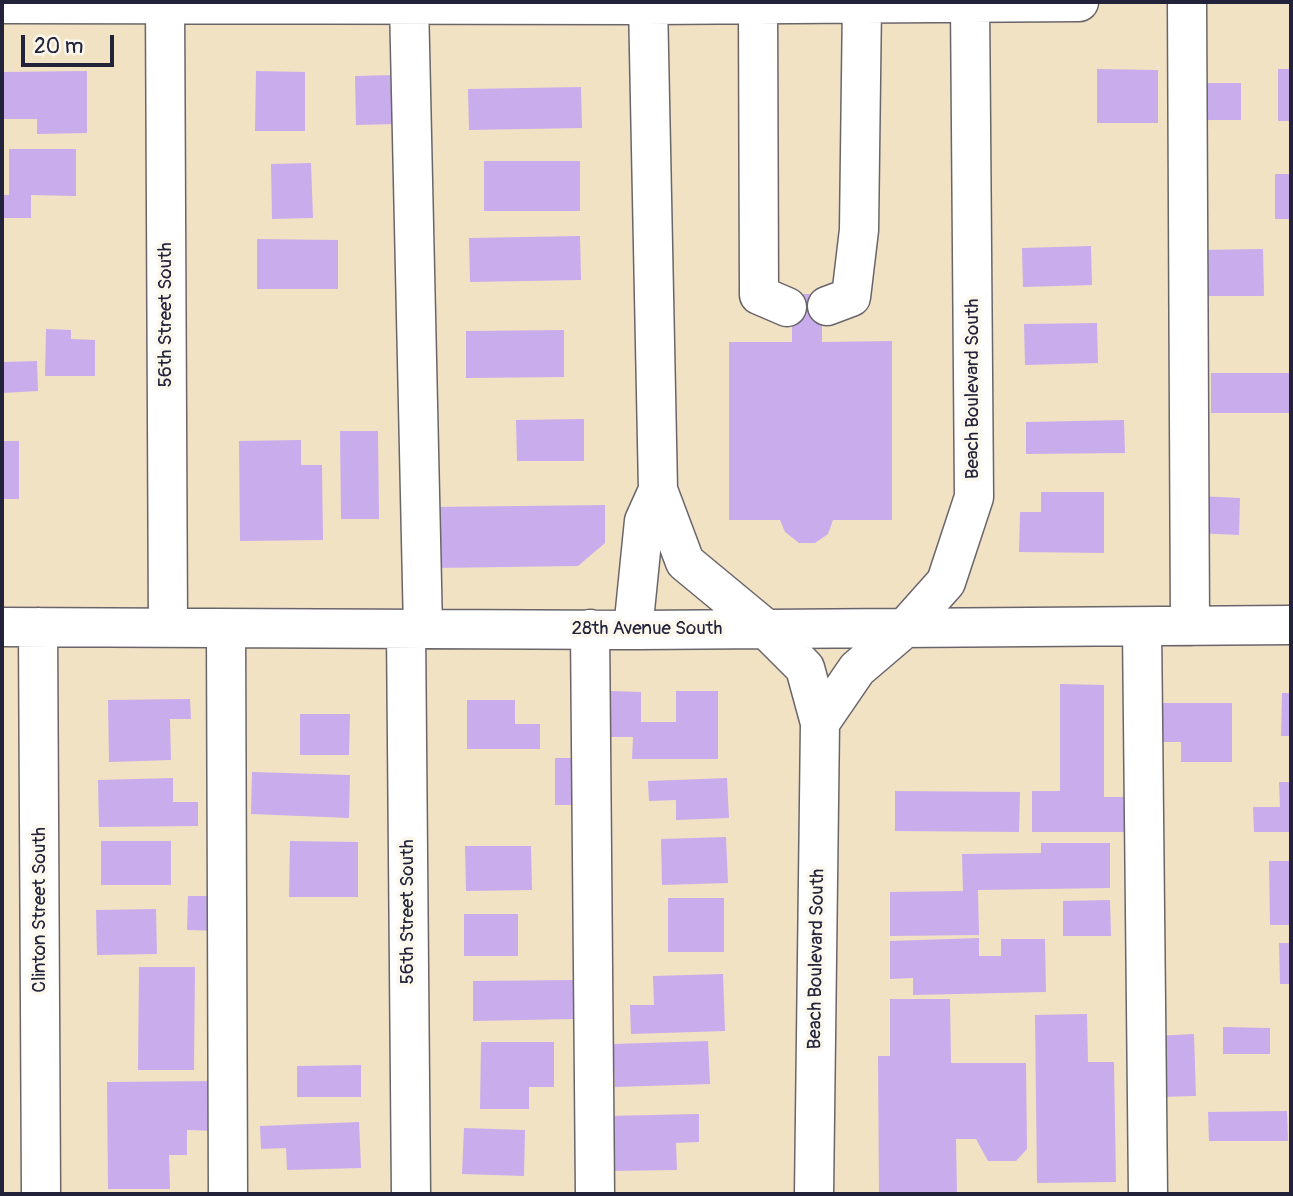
<!DOCTYPE html>
<style>
body{margin:0}
#map{position:relative;width:1293px;height:1196px;overflow:hidden;background:#f1e2c4;font-family:Pangolin,sans-serif}
canvas{display:block}
.frame{position:absolute;inset:0;border:4px solid #22223b;pointer-events:none}
.scale{position:absolute;left:21px;top:35px;width:93px;height:32px;box-sizing:border-box;border:4px solid #22223b;border-top:0;padding-left:9px;font-size:21px;line-height:24px;white-space:nowrap;color:#22223b;-webkit-text-stroke:5px #fbf7ec;paint-order:stroke}
</style>
<div id="map">
<canvas width="1293" height="1196"></canvas>
<div class="frame"></div>
<div class="scale">20 m</div>
</div>
<script>
const g = document.querySelector('canvas').getContext('2d');
g.lineJoin = 'round';
function paint(path, color) { g.fillStyle = color; g.fill(path, 'evenodd'); }
function strokePath(path, color, width, dash) { g.strokeStyle = color; g.lineWidth = width; g.lineCap = dash ? 'butt' : 'round'; g.setLineDash(dash || []); g.stroke(path); }
function write(font, color, halo, rows, align = 'center') {
  g.font = font + ' Pangolin,sans-serif'; g.lineWidth = 7; g.setLineDash([]); g.textBaseline = 'middle'; g.strokeStyle = halo; g.fillStyle = color; for (const [text, x, y, turn = 0] of rows) {
    g.save(); g.translate(x, y); g.rotate((+turn || 0) * Math.PI / 180); g.textAlign = isNaN(turn) ? turn : align; if (halo) g.strokeText(text, 0, 0); g.fillText(text, 0, 0); g.restore();
  }
}
paint(new Path2D(`
 M1097,69L1158,70V123H1097Z
 M1278,69H1291V121H1278Z
 M87,71V133L37,134V119H2V72Z
 M256,71L305,72V131H255Z
 M394,75L396,124L356,125L355,76Z
 M1200,83H1241V120H1200Z
 M581,87L582,128L469,130L468,89Z
 M9,149H76V196L31,195V218H2V195H9Z
 M484,161H580V211H484Z
 M311,163L313,218L272,219L271,164Z
 M1275,174H1291V219H1275Z
 M580,236L581,280L470,282L469,238Z
 M257,239L338,240V289H257Z
 M1091,246L1092,285L1023,287L1022,248Z
 M1263,249L1264,296H1196V250Z
 M792,294H822V342L892,341V520H833L828,534L815,543H799L785,532L780,520H729V342H792Z
 M1097,323L1098,363L1025,365L1024,324Z
 M46,329L71,330V339L95,340V376H45Z
 M564,330V377L466,378V331Z
 M37,361L38,391L2,393V362Z
 M1211,373H1289V413H1211Z
 M584,419V461H517L516,420Z
 M1124,420L1125,453L1026,454V422Z
 M340,431H378L379,519H341Z
 M301,440V465H322L323,540L240,541L239,441Z
 M2,441H19V499H2Z
 M1041,492H1104V553L1019,552L1020,512H1041Z
 M1198,496L1240,498L1239,535L1196,533Z
 M605,505V543L578,566L433,568L432,507Z
 M1060,684L1104,685V797H1127V832H1032V791H1060Z
 M611,691L641,692V722H676V691H718V759H632L633,737H611Z
 M1282,693H1291V736H1281Z
 M190,699L191,719H170L171,760L109,762L108,700Z
 M467,700H515V724H540V749H467Z
 M1156,703H1232V762H1181V742H1156Z
 M300,714H350L349,755H300Z
 M555,758H585L584,805H555Z
 M252,772L350,775L349,818L251,814Z
 M173,778V802H198V826L99,827L98,780Z
 M727,778L729,818L676,820V800L649,801L648,781Z
 M1279,782H1291V832H1254L1253,807H1280Z
 M895,791L1020,792L1019,832L895,831Z
 M726,837L728,883L662,885L661,839Z
 M101,841H171V885H101Z
 M290,841L358,842V897H289Z
 M1041,843H1110V888L978,890L979,935L890,936V892L963,891L962,854L1041,853Z
 M465,846H531L532,890L466,891Z
 M1269,861H1291V925H1270Z
 M188,896H220L219,931L187,930Z
 M668,898H724V952H668Z
 M1110,900L1111,936H1063V901Z
 M156,909L157,954L97,955L96,910Z
 M464,914H518V956H464Z
 M979,938V956H1001V939H1045L1046,992L913,995V978L890,979V941Z
 M1279,943H1291V984H1280Z
 M139,967H195L194,1070H138Z
 M723,974L725,1031L631,1034L630,1005H654L653,976Z
 M573,980V1019L473,1021V981Z
 M890,999H950L951,1063H1026L1027,1149L1016,1161H988L976,1139H956L957,1194H879L878,1056H890Z
 M1087,1014L1088,1062H1114L1116,1182L1037,1183L1035,1015Z
 M1223,1027L1270,1028V1054H1223Z
 M1194,1034L1196,1096L1158,1097L1155,1036Z
 M708,1041L710,1084L615,1087L613,1044Z
 M481,1042H554V1087H529V1109H480Z
 M361,1065V1097H297V1066Z
 M215,1081V1131L187,1130V1155H169L170,1189H108L107,1082Z
 M1287,1111L1288,1141H1209L1208,1112Z
 M699,1114V1142L676,1143L677,1170L607,1171L606,1116Z
 M359,1122L361,1168L287,1170L286,1148L261,1149L260,1126Z
 M464,1128L525,1130L524,1176L462,1174Z`), '#c9acec');
const minor = new Path2D(`
 M165,2L168,628
 M409,2L423,629
 M648,2L658,490L685,562L766,629L805,668L820,723L814,1194
 M1187,2L1190,626
 M2,4L648,5L1079,2
 M758,4L759,295L787,307
 M827,306L851,297L859,230L862,3
 M2,627L638,630L1291,625
 M38,627L41,1194
 M1142,627L1148,1194
 M226,629L228,1194
 M406,629L411,1194
 M590,629L595,1194
 M633,630L644,521L658,490
 M820,723L857,669L905,628L946,582L974,497L970,2`);
strokePath(minor, '#6a656b', 41);
strokePath(minor, '#fff', 38);
write('19px', '#22223b', '#fbf7ec', [
 ["56th Street South",166,315,-90],
 ["Beach Boulevard South",973,389,-90],
 ["28th Avenue South",647,629],
 ["Clinton Street South",40,910,-90],
 ["56th Street South",408,912,-90],
 ["Beach Boulevard South",817,959,-89]
]);
</script>
